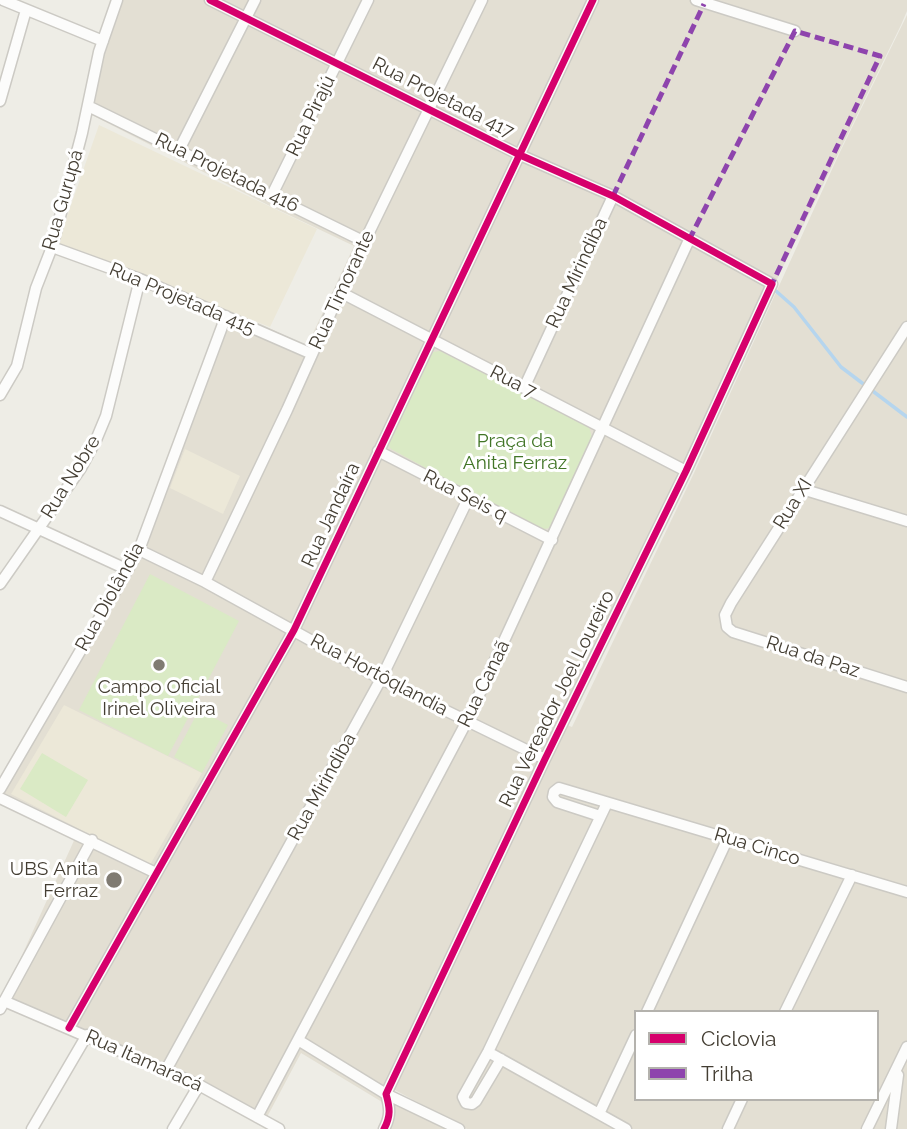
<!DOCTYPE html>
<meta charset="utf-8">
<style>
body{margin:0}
#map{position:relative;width:907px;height:1129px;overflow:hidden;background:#eeede6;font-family:Raleway,sans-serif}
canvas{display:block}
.legend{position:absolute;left:634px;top:1010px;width:245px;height:91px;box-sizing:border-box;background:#fff;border:2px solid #b4b2ad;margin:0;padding:9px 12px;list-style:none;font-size:21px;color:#443e33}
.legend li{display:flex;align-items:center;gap:14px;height:35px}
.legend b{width:35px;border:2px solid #b4b2ad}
</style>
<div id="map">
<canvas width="907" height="1129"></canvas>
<ul class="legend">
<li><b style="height:9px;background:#d6006c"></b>Ciclovia</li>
<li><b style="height:9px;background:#8e44ad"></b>Trilha</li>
</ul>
</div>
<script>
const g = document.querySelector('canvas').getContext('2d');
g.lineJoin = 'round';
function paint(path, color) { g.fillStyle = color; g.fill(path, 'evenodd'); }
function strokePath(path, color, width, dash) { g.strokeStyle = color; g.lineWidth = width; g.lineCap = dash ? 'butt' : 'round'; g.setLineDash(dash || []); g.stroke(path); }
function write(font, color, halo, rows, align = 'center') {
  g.font = font + ' Raleway,sans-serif'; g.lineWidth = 6; g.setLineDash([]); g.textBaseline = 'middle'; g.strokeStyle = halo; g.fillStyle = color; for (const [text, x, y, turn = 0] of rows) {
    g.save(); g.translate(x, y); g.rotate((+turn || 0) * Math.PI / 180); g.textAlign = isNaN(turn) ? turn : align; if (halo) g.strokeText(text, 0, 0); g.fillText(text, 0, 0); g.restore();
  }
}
paint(new Path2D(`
 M113,0H907V11L901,25L779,275L691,471L567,725L572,727L694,473L839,154L907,15V1129H467L395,1090L387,1105L301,1053L267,1117L177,1069L3,997L77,834L1,798L142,553L231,310L307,346L354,246L268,205L82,110ZM636,1012H877V1099H636Z
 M398,1099L459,1129H384Z`), '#e3dfd3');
paint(new Path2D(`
 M99,125L317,229L270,327L57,245Z
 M185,449L240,476L223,514L170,488Z
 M64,705L202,773L150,865L11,794Z`), '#ece8d8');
paint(new Path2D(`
 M440,351L589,427L592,437L549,528L540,530L391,449L388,444L433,352Z
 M150,574L239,621L168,756L79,710Z
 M199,710L228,725L202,773L174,757Z
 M42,753L88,780L66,817L20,789Z`), '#daeac5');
strokePath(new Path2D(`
 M776,291L794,307L841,367L907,417`), '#b5d5ee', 3.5);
const minor = new Path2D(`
 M3,0L103,41
 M210,0L520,155L613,196L772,284L686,471L545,759L386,1094C390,1108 391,1116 384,1129
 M696,0L795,31
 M0,101L26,10
 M88,106L365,242
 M179,150L255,0
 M272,195L368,0
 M52,247L140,279L312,354
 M340,292L686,471
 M907,327L731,603L725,615L727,627L733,632L907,687
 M524,388L613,196
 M0,395L17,366L36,288L52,247L82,133L99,52L117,0
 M378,451L552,540
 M802,489L907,521
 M0,511L126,569
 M139,550L205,582L381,679L545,759
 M205,582L287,410L340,292L482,0
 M0,584L81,468L96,440L106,416L140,279
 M0,789L139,550L226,316
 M0,798L156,873
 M600,816L557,802L553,797L554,792L559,788L907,892
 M4,1001L199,1085L279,1129
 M0,1009L92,840
 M647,1012L728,838
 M785,1012L852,875
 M69,1028L294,630L593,0
 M298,1040L386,1094L459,1129
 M488,1052L626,1129
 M501,1059L476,1101L472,1104L466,1103L463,1097L488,1052L607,803
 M166,1070L381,679L468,499
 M599,1114L636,1035
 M257,1117L467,721L689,240
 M32,1129L87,1035
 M173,1129L199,1085
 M728,1129L742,1099
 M867,1129L907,1047
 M891,1129L898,1075`);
strokePath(minor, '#cccac4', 13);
strokePath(minor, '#fcfcfb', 10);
strokePath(new Path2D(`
 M613,196L704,4
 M689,240L795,31L880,56L772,284`), '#8e44ad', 5, [10, 5]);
strokePath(new Path2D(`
 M210,0L520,155L613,196L772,284L686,471L545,759L386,1094C390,1108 391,1116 384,1129
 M69,1028L294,630L593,0`), '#d6006c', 7);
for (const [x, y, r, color] of [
 [159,665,7,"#807b72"],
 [114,880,9,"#807b72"]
]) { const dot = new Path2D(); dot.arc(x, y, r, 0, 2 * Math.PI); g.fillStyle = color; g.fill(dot); strokePath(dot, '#fff', 2.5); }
write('19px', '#443e33', '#fff', [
 ["Rua Projetada 417",443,98,27],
 ["Rua Pirajú",311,116,-64],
 ["Rua Projetada 416",227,173,26],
 ["Rua Gurupá",63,200,-74],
 ["Rua Mirindiba",577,273,-65],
 ["Rua Timorante",342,290,-65],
 ["Rua Projetada 415",182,299,23],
 ["Rua 7",513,382,27],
 ["Rua Nobre",71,477,-58],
 ["Rua Seis q",465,496,27],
 ["Rua XI",793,504,-58],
 ["Rua Jandaíra",331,515,-65],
 ["Rua Diolândia",110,597,-61],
 ["Rua da Paz",813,657,18],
 ["Rua Hortôqlandia",379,675,28],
 ["Rua Canaã",484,684,-64],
 ["Rua Vereador Joel Loureiro",557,699,-64],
 ["Rua Mirindiba",322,787,-61],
 ["Rua Cinco",757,847,17],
 ["Rua Itamaracá",144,1061,24]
]);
write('19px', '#417526', '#fff', [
 ["Praça da",515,441],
 ["Anita Ferraz",515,463]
]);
write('19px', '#443e33', '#fff', [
 ["Campo Oficial",159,687],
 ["Irinel Oliveira",159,709],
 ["UBS Anita",98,869,"right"],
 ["Ferraz",98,891,"right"]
]);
</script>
